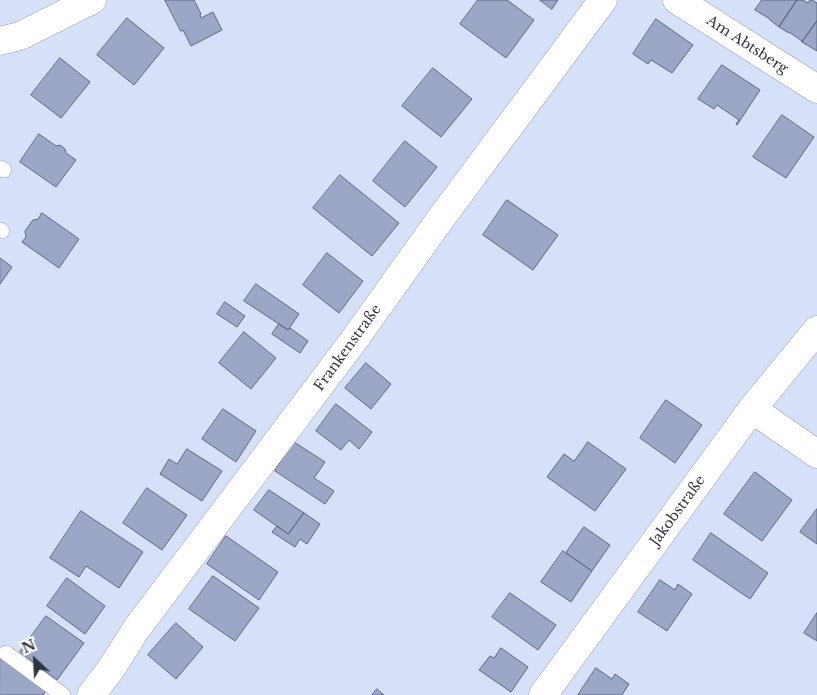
<!DOCTYPE html>
<meta charset="utf-8">
<style>
body{margin:0}
#map{position:relative;width:817px;height:695px;overflow:hidden;background:#d6e0f9;font-family:"Libre Baskerville",serif}
canvas{display:block}
.north{position:absolute;left:10px;top:635px;width:50px;height:50px;-webkit-text-stroke:4px #fff;paint-order:stroke;rotate:335deg;font-size:14px;font-weight:700;line-height:20px;text-align:center;color:#313541}
.north::after{content:'';display:block;margin:auto;width:18px;height:22px;background:#313541;clip-path:polygon(50% 0,100% 100%,50% 72%,0 100%)}
</style>
<div id="map">
<canvas width="817" height="695"></canvas>
<div class="north">N</div>
</div>
<script>
const g = document.querySelector('canvas').getContext('2d');
g.lineJoin = 'round';
function paint(path, color) { g.fillStyle = color; g.fill(path, 'evenodd'); }
function strokePath(path, color, width, dash) { g.strokeStyle = color; g.lineWidth = width; g.lineCap = dash ? 'butt' : 'round'; g.setLineDash(dash || []); g.stroke(path); }
function write(font, color, halo, rows, align = 'center') {
  g.font = font + ' "Libre Baskerville",serif'; g.lineWidth = 5; g.setLineDash([]); g.textBaseline = 'middle'; g.strokeStyle = halo; g.fillStyle = color; for (const [text, x, y, turn = 0] of rows) {
    g.save(); g.translate(x, y); g.rotate((+turn || 0) * Math.PI / 180); g.textAlign = isNaN(turn) ? turn : align; if (halo) g.strokeText(text, 0, 0); g.fillText(text, 0, 0); g.restore();
  }
}
const building = new Path2D(`
 M165,0H194L201,14L200,15L201,18L213,12L222,30L191,46L183,30L181,31Z
 M478,0H507L534,20L506,58L460,24Z
 M540,0H558L552,9Z
 M762,0H797L779,27L770,20V19L755,10Z
 M797,0H803L808,3L810,0H812L817,3V21L802,42V41L789,32V33L779,27Z
 M127,18L164,48L134,85L97,55Z
 M656,19L693,45L672,73L651,60L648,64L633,54Z
 M817,21V51L802,42Z
 M60,58L90,82L61,118L31,95Z
 M722,65L760,90L737,125L736,124L739,120L717,105L714,109L698,99Z
 M433,68L472,99L441,137L402,106Z
 M782,115L814,137L786,178L753,157Z
 M39,134L56,146L60,145L65,149L66,153L76,160L56,187L20,162Z
 M405,141L437,167L405,207L373,181Z
 M340,175L399,223L372,256L313,208Z
 M507,200L558,235L533,270L483,235Z
 M42,213L79,239L59,268L22,242L26,237L25,231L33,220L38,219Z
 M327,253L363,281L339,313L303,285Z
 M0,258L12,267L0,284Z
 M256,284L299,314L288,330L244,301Z
 M225,302L245,316L237,327L217,314Z
 M279,324L288,330L290,328L308,341L300,353L272,334Z
 M244,332L276,358L251,389L219,363Z
 M366,363L391,384L371,409L345,388Z
 M666,400L702,425L675,463L640,438Z
 M336,404L372,432L359,449L349,440L341,450L316,431Z
 M223,409L256,431L236,462L202,439Z
 M294,442L325,462L314,478L334,491L325,504L275,471Z
 M588,442L626,469L595,511L547,477L564,454L574,461Z
 M187,449L222,471L202,501L160,474L169,459L177,464Z
 M755,472L792,500L762,541L724,514Z
 M147,488L187,515L162,550L123,523Z
 M269,490L304,513L288,534L254,510Z
 M817,509V544L800,532Z
 M81,511L143,552L119,588L86,566L79,577L50,558Z
 M304,513L320,524L307,544L300,539L295,547L272,532L277,526L288,534Z
 M584,527L610,545L592,571L566,553Z
 M711,533L768,573L750,599L693,560Z
 M226,536L278,572L259,600L207,564Z
 M563,551L592,571L571,602L541,582Z
 M213,576L259,608L235,641L189,609Z
 M67,578L105,606L85,634L47,606Z
 M660,580L675,590L678,584L692,594L667,631L638,612Z
 M510,593L556,625L538,650L492,617Z
 M817,613V641L804,633Z
 M46,616L84,643L57,680L20,652Z
 M176,623L203,647L176,679L148,655Z
 M501,648L528,667L511,692L479,670L490,656L494,658Z
 M0,655L48,688L43,695H0Z
 M596,668L612,679L615,674L629,684L622,695H578Z
 M377,689L384,695H372Z`);
paint(building, '#9ca7c5');
strokePath(building, '#5e6883', 1);
const service = new Path2D(`
 M0,168L4,170
 M0,230L2,231
 M6,653L63,695`);
const minor = new Path2D(`
 M677,0L817,89
 M0,41L20,36L92,0
 M752,409L817,454
 M91,695L111,669L137,628L354,340L439,221L603,0
 M543,695L752,409L817,330`);
strokePath(service, '#96a1bf', 16);
strokePath(minor, '#96a1bf', 29);
strokePath(service, '#fff', 15);
strokePath(minor, '#fff', 28);
write('14px', '#313541', '#fff', [
 ["Am Abtsberg",747,45,33],
 ["Frankenstraße",348,348,-54],
 ["Jakobstraße",678,511,-54]
]);
</script>
